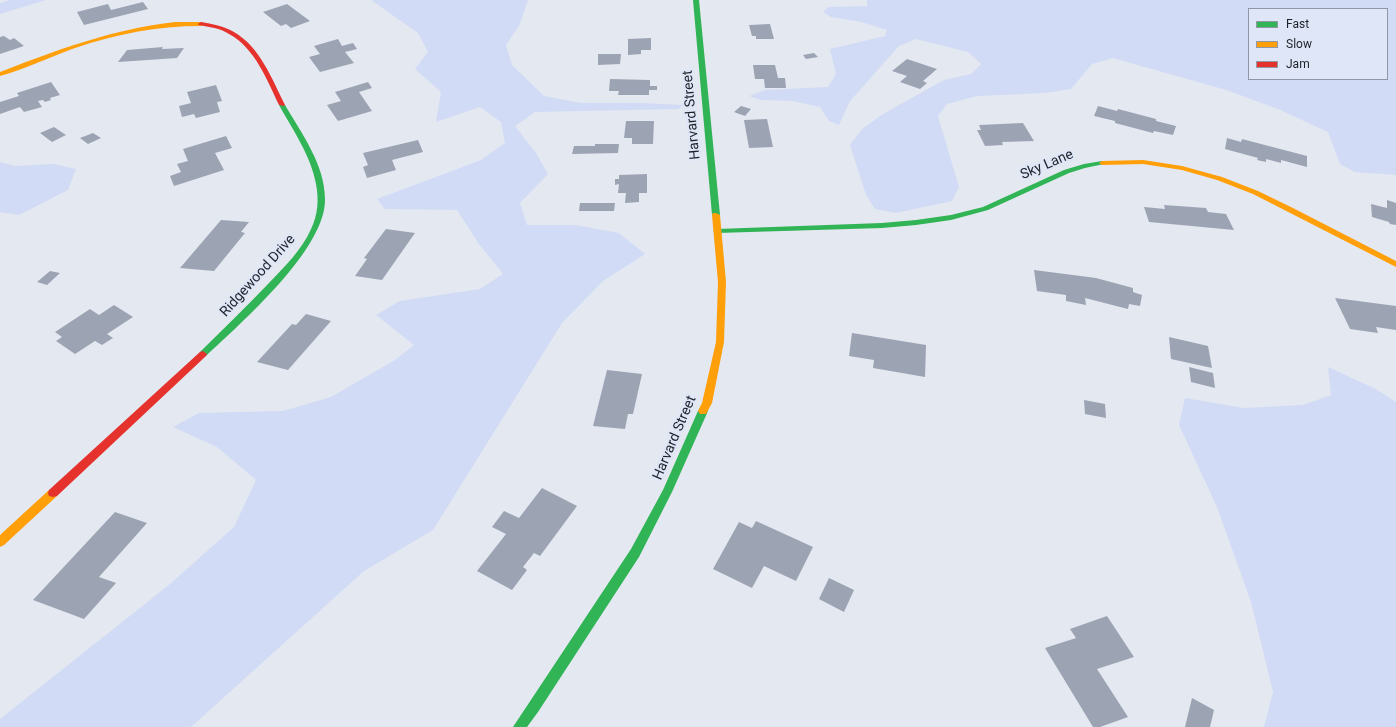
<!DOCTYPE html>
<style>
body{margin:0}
#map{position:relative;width:1396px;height:727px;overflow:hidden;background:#e4e8f1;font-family:Roboto,sans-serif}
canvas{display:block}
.legend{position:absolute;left:1248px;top:8px;width:140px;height:72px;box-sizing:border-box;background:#dee6f7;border:1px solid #9197a4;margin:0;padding:5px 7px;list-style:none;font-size:12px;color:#1e2127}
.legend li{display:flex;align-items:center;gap:8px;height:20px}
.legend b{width:20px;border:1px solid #9197a4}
</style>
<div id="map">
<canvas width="1396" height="727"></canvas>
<ul class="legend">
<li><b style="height:5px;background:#30b455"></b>Fast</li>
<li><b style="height:5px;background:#ff9f0a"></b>Slow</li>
<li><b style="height:5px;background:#e5322d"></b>Jam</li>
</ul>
</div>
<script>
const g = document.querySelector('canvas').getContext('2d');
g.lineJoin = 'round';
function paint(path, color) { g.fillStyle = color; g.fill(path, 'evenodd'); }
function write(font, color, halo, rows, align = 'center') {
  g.font = font + ' Roboto,sans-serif'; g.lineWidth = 4; g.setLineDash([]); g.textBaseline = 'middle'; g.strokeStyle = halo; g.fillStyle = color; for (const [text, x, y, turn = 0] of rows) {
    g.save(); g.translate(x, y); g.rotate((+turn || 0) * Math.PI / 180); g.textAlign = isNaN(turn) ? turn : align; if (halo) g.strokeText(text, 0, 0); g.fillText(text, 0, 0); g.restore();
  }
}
paint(new Path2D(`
 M10,0H46L0,14V3Z
 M371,0H528L519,26L506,45L512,65L544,96L581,103H642L683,105L678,109L535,112L515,126L536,153L548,174L520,203L527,225H575L619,233L645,254L603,281L562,323L433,530L364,571L191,727H0V719L170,584L234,527L256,480L217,447L173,427L199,413L283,411L331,397L395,360L414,345L376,315L400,301L480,289L503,274L479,244L457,210L385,209L377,199L481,160L505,143L501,122L480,107L436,122L441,92L415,69L428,52L418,33Z
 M867,0H1396V175L1355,172L1340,164L1328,132L1278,109L1226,90L1113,58L1092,64L1071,89L1045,93L977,96L947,104L938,116L959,187L952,201L896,213L875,209L866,195L850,145L862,129L883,114L944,80L971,74L981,64L968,52L916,39L899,46L850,101L839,125L829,121L820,107L793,101L761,100L749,96L765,90L828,87L836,74L830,49L885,36L887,30L861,22L831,17L823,12L828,7L867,6ZM1249,9H1387V79H1249Z
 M0,162L15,166L54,164L76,169L68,190L19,215L0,212Z
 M1328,367L1376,389L1396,402V727H1264L1273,692L1251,602L1217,507L1179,425L1185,398L1244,408L1303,405L1331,395Z`), '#d1dbf5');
paint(new Path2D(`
 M143,2L148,9L84,25L77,12L108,4L111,10Z
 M287,4L310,21L291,28L286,24L281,26L263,12Z
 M770,24L774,39H756V36H752L749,25Z
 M4,36L10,40L14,38L24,46L0,54V37Z
 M651,38V50H641V54L628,55V39Z
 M338,39L342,46L353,43L357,49L345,52L354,63L320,72L309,57L320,54L314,46Z
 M163,47L162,49L184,48L177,58L118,62L127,50Z
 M814,53L818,57L806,59L803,55Z
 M598,54H621L620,64L598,65Z
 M907,59L937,69L923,81L927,83L920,89L900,82L907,76L892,71Z
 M753,65H775L778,78H785L786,88H765L764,79H755Z
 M610,79L650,80V86H657V90H649V95H618L619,91H609Z
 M51,82L60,95L50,98L51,100L45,102L43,100L38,101L42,107L24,112L20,107L0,114V102L19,96L17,93Z
 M368,82L372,88L359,92L372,111L338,121L327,105L341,101L335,92Z
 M216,85L222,101L217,102L220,112L196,118L194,114L182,117L179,106L191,103L187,92Z
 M741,106L751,109L745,116L734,112Z
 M1098,106L1117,111L1118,109L1156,119V121L1176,126L1173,135L1154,131L1153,133L1115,123V121L1094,116Z
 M767,119L773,147L749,148L744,120Z
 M626,121H654L653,144H632V138H624Z
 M1023,123L1034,141L1002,142L1003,145L985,146L977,130H981L979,125Z
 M54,127L66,135L52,142L40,133Z
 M93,133L101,138L88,144L80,138Z
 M226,136L232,148L215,153L224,170L174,186L170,176L181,172L177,164L188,161L183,149Z
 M1227,138L1241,142L1242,139L1307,156V167L1281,160V163L1266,159V162L1257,160L1258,158L1225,149Z
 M418,140L423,152L392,160L396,170L367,178L363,167L368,165L363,153Z
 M595,144H619L618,153L572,154L574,146H595Z
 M647,174V193H639V202L625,203L626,193H618L619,184L615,185V179H619V175Z
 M1387,200L1396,203V225L1390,224L1389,222L1372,217L1371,204L1387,208Z
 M580,203H615L614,211H579Z
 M1164,205L1206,208L1208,212L1226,214L1234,230L1149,222L1144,207L1165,209Z
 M221,220L249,222L241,232L245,233L214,271L180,268Z
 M386,229L415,233L382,280L355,276L367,259L364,258Z
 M1034,270L1096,278L1133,288V292L1142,295L1140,306L1129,304L1128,309L1085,298L1086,305L1066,301V295L1037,291Z
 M50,271L60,273L47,285L37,282Z
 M1335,298L1396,306V330L1376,327L1378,333L1350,329Z
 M114,305L133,317L107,334L113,338L102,345L95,341L75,354L56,341L62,337L55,332L90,309L99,315Z
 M306,314L331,321L288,370L257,362L292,324L296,325Z
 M852,333L926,345L925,377L873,368L874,360L849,356Z
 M1169,337L1208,346L1212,368L1171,359Z
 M1189,367L1213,373L1215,388L1191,382Z
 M607,370L642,374L633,414H628L625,429L593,426Z
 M1084,400L1105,404L1106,418L1085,414Z
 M542,488L577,506L540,556L534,553L523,567L527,570L512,590L477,571L506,534L492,527L504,511L519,518Z
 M115,512L147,523L99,577L116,583L84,619L33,600Z
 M756,521L813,547L796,581L764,566L752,588L713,569L739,522L752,528Z
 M829,578L854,590L844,612L819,599Z
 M1107,616L1134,657L1097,669L1128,717L1100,727H1093L1045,648L1076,638L1070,629Z
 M1192,698L1214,710L1210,727H1185Z`), '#9ca3b3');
paint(new Path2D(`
 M693,0H699L720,215L716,217L712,215Z
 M280,104L285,105C302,134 325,165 325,199C326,249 241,323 206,356H200L199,354L200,352C223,329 246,307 269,283C284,267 302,250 311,229C318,215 319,199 316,184C311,156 293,130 279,105Z
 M1102,161L1105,163L1104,164L1085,168L1069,173L988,210L951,220L916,225L882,228L717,233L713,231L717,229L882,223L916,220L951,215L983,207L1064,170L1084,164Z
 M703,407L706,408L708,411L672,492L639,557L538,712L527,727H513L631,549L663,490L698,411L700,408Z`), '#30b455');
paint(new Path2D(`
 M175,22H201L204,24L201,26C157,26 116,34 75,48C50,57 25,69 0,76V72C57,50 113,29 175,22Z
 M1143,160L1182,166L1222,177L1258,191L1293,208L1396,261V267L1253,194L1217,180L1182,170L1143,164L1102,165L1099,163L1102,161Z
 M713,213H716L720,215L726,282L724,342L712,403L706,414H700L698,411L702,403L716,342L718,282L712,215Z
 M53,489L57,490L58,493L57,496L4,545L0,547V535L49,490Z`), '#ff9f0a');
paint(new Path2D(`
 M201,22C212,24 224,26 234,32C260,47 272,79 285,105L284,106L279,105C267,80 255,48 229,34C220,28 209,27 199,25L198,24Z
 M203,351L207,354L206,356L57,496L53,497L49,496L48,493L49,490L200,352Z`), '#e5322d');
write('14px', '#1e2127', '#dee6f7', [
 ["Harvard Street",692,115,-95],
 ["Sky Lane",1047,165,-23],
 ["Ridgewood Drive",258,276,-48],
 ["Harvard Street",675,438,-67]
]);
</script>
